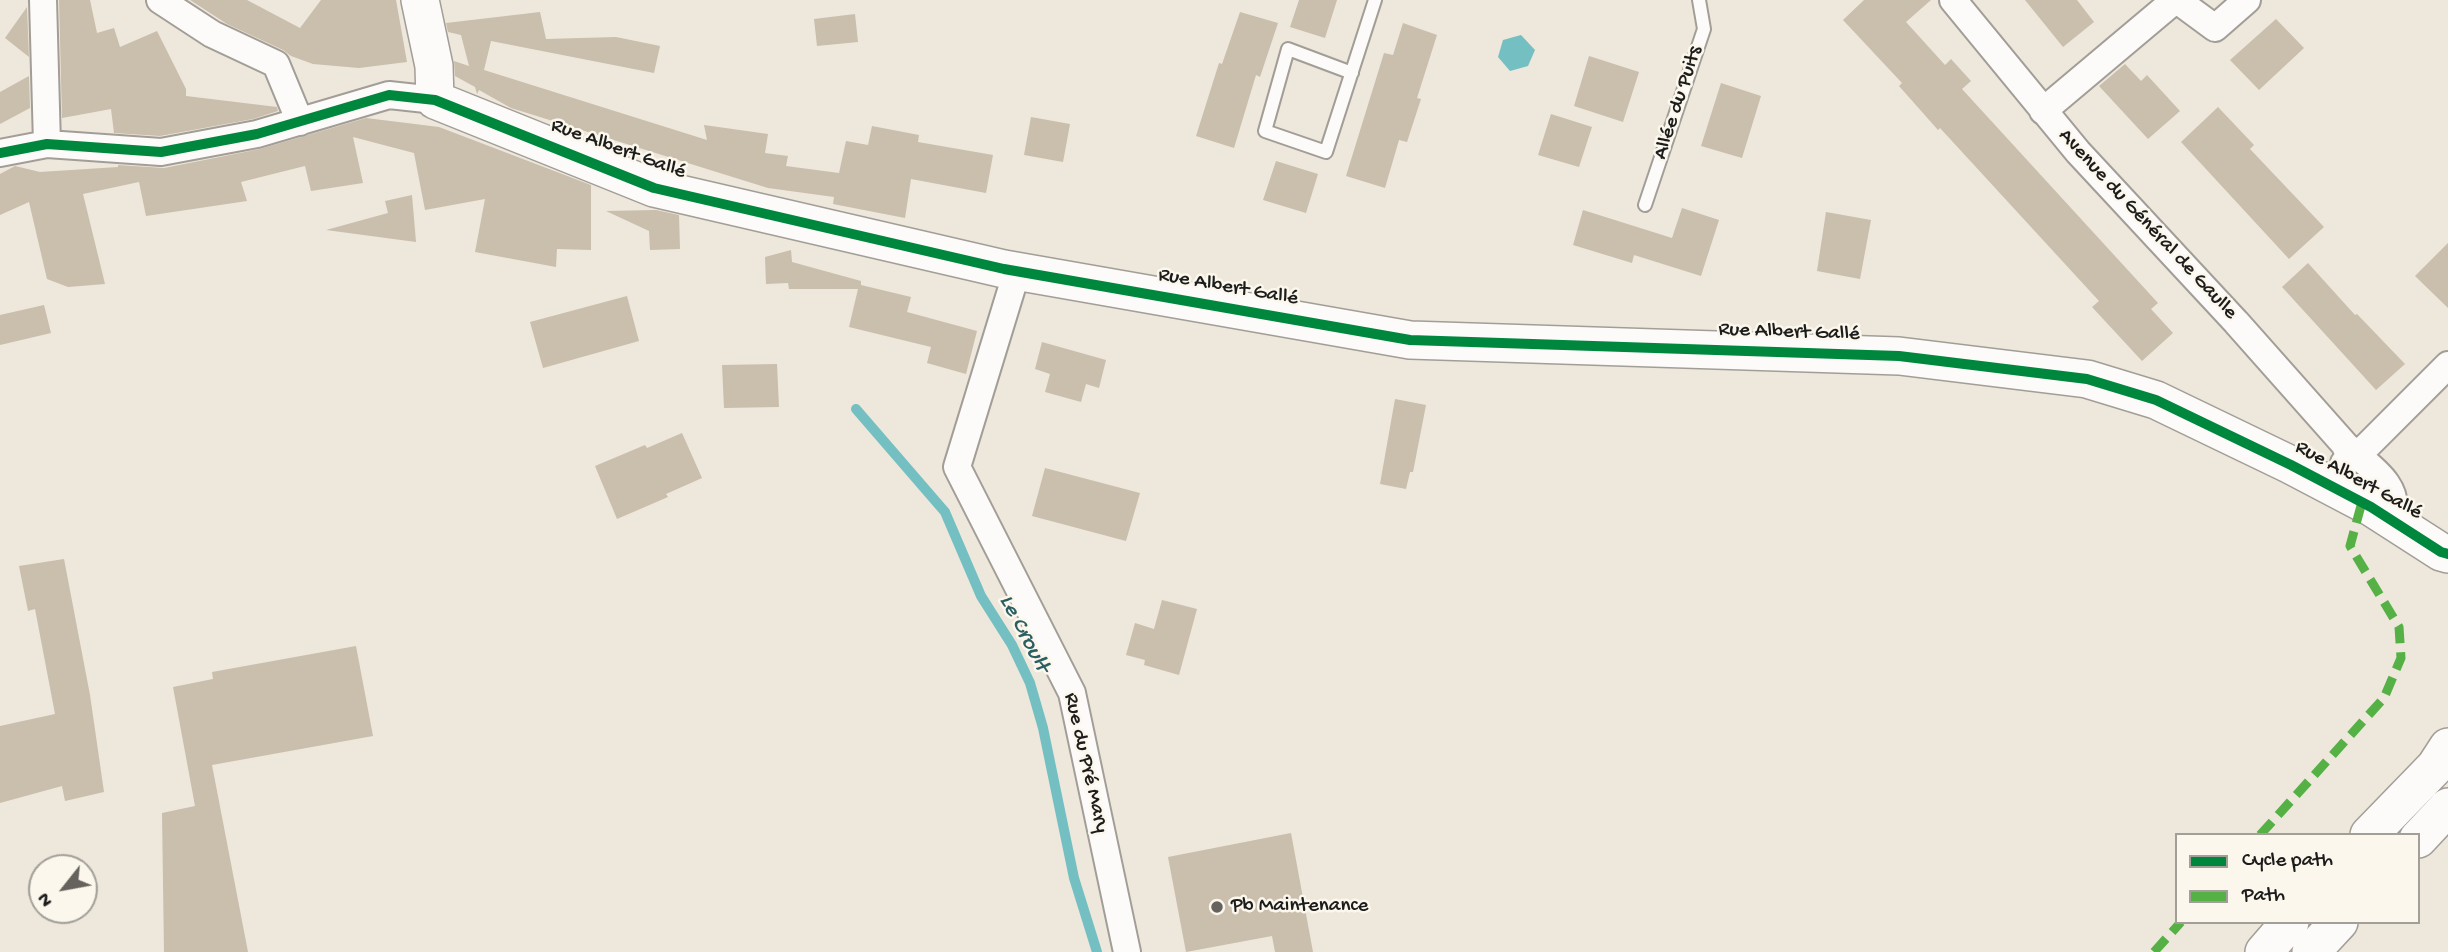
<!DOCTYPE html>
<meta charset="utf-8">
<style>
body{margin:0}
#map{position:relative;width:2448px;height:952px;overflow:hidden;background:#eee7db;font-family:"Gochi Hand",sans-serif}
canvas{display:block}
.legend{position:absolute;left:2175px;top:833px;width:245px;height:91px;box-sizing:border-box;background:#fbf7ec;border:2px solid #a29f99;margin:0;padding:9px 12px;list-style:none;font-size:21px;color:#1c1c1c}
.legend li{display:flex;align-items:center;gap:14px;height:35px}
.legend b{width:35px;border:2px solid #a29f99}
.north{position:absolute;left:28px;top:854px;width:70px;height:70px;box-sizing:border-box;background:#fbf7ec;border:2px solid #a29f99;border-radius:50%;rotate:239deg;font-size:19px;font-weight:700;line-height:28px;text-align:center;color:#1c1c1c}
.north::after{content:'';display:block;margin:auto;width:24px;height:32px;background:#66635f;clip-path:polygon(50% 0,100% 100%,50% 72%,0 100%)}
</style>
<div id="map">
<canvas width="2448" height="952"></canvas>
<ul class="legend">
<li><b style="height:9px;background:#00873e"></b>Cycle path</li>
<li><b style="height:9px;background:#55b145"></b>Path</li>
</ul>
<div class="north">N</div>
</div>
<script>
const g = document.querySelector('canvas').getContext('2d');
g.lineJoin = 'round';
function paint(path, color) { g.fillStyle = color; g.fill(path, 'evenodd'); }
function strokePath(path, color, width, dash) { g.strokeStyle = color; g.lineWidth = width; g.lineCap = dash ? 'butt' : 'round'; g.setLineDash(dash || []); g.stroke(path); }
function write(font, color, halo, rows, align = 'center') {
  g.font = font + ' "Gochi Hand",sans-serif'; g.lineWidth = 5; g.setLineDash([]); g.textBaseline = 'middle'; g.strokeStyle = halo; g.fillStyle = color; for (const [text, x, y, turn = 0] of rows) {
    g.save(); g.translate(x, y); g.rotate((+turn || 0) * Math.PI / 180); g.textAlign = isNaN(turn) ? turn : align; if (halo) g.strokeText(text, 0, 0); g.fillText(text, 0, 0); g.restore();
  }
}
paint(new Path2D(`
 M1521,35L1535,50L1528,66L1510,71L1498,57L1503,40Z`), '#73bfc2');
strokePath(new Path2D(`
 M856,409L945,512L981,596L1012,645L1030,683L1043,728L1074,878L1097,952`), '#73bfc2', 10);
paint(new Path2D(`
 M59,0H90L97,33L114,28L120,47L157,31L186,89V96L277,107L278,111L253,119L160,136L114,133L111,109L62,118Z
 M190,0H247L300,28L321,0H396L407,62L359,68L313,64L291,56L283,50L227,24Z
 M1299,0H1337L1325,38L1290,27Z
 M1864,0H1931L1906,22L1945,65L1951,59L1971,81L1962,89L2158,303L2151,309L2173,333L2142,361L2092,307L2099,301L1940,128L1938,130L1899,86L1902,83L1843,20Z
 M2025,0H2077L2094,22L2063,47Z
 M27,7L29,57L5,38Z
 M540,12L546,39L616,37L660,46L654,73L491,41L484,70L707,140L704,125L768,134L765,153L788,156L786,166L839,173L846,141L868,145L872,126L919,135L918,142L993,155L986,193L911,179L905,218L833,204L834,197L768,188L511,108L479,90L477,94L475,87L455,76L454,61L469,66L461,35L448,32L446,23Z
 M1240,12L1278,23L1260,77L1256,75L1234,148L1196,136L1219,63L1222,64Z
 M855,14L858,42L817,46L814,19Z
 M2276,19L2304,48L2259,90L2230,60Z
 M1403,23L1437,35L1417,98L1421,99L1407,142L1399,140L1385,188L1346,176L1384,53L1393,55Z
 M1589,56L1639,72L1623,122L1574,106Z
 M2125,64L2141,81L2147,75L2180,111L2148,139L2099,86Z
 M29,76L30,108L0,124V92Z
 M1721,83L1761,96L1742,158L1701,146Z
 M2218,107L2254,145L2250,149L2324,227L2289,259L2181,142Z
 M1551,114L1592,127L1579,167L1538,155Z
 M1031,117L1070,124L1063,162L1024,155Z
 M366,118L439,127L591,185V250L557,249L556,267L475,252L485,199L425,210L414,153L353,137L363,183L311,191L305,166L241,182L247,201L146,216L139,182L83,194L105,284L68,287L47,279L29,202L0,215V174L15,166L40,172L118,167V165L164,168L260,149Z
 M1276,161L1318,174L1306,213L1263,200Z
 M412,195L416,242L326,230L388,213L385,201Z
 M1682,208L1719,220L1701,276L1634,255L1632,263L1573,245L1583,210L1672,238Z
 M656,210L679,215L680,249L650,250L649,231L606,211Z
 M1826,212L1871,220L1860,279L1817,271Z
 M2448,243V308L2415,276Z
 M791,250L792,262L861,281V285L911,297L907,312L977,331L966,374L927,363L931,347L849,327L858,289H789L788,283L766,284L765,257Z
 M2308,263L2355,315L2357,314L2405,364L2376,390L2282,287Z
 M627,296L639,341L543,368L530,322Z
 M44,305L51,333L0,345V315Z
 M1042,342L1106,360L1099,388L1086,384L1081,402L1045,392L1050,374L1035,369Z
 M777,364L779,407L724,408L722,365Z
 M1395,399L1426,405L1413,472H1410L1406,489L1380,484Z
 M682,433L702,478L666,494L668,497L617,519L595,466L645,445L647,448Z
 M1045,468L1140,493L1126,541L1032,516Z
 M64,559L90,695L104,792L65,801L62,786L0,803V726L55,714L35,609L28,611L19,566Z
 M1162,600L1197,609L1179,675L1144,665L1145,660L1126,655L1135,623L1154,629Z
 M356,646L373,736L212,765L248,952H164L162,813L195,806L173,687L213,679L212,672Z
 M1291,833L1313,952H1275L1272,936L1186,952L1168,857Z`), '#cabead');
const lane = new Path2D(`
 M1352,73L1288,49L1265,131L1326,152L1375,0
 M1645,205L1704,29L1699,0`);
const street = new Path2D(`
 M43,0L47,144
 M160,0L212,34L276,64L300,122
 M1953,0L2078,152L2236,322L2346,446
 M2177,0L2215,28L2247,0
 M2043,111L2175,0
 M0,153L47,144L161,152L257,134L389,95L435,100
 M1017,271L957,467L1072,693L1127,952
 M2346,448V446C2366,464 2407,488 2389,519
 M2344,463L2357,456L2448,365`);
const secondary = new Path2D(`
 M420,0L434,66L435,100L654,188L1004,269L1410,340L1899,356L2087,379L2156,400L2291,465L2371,507L2441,552L2448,554
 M2369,835L2435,767L2448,747
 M2418,839L2448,807
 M2264,952L2290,922
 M2311,952L2339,922`);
strokePath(lane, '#a29e97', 16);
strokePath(street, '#a29e97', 30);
strokePath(secondary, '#a29e97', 40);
strokePath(lane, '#fcfbfa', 12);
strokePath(street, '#fcfbfa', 26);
strokePath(secondary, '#fcfbfa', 37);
strokePath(new Path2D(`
 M2260,835L2384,698L2401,658L2399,627L2350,546L2362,502
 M2154,952L2181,922`), '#55b145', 9, [18, 9]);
strokePath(new Path2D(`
 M0,153L47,144L161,152L257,134L389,95L435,100L654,188L1004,269L1410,340L1899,356L2087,379L2156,400L2291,465L2371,507L2441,552L2448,554`), '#00873e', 10);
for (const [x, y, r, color] of [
 [1217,907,7,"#66635f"]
]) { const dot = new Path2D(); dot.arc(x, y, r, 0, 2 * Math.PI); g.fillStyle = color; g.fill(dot); strokePath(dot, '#fbf7ec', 2.5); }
write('21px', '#1c1c1c', '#fbf7ec', [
 ["Allée du Puits",1679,103,-72],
 ["Rue Albert Gallé",618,150,20],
 ["Avenue du Général de Gaulle",2147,225,47],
 ["Rue Albert Gallé",1228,288,10],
 ["Rue Albert Gallé",1789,333,2],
 ["Rue Albert Gallé",2358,481,29],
 ["Rue du Pré Mary",1085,763,77]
]);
write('21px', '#1c1c1c', '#fbf7ec', [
 ["Pb Maintenance",1231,907]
], 'left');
write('italic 23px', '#2b5e62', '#fbf7ec', [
 ["Le Croult",1023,634,62]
]);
</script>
